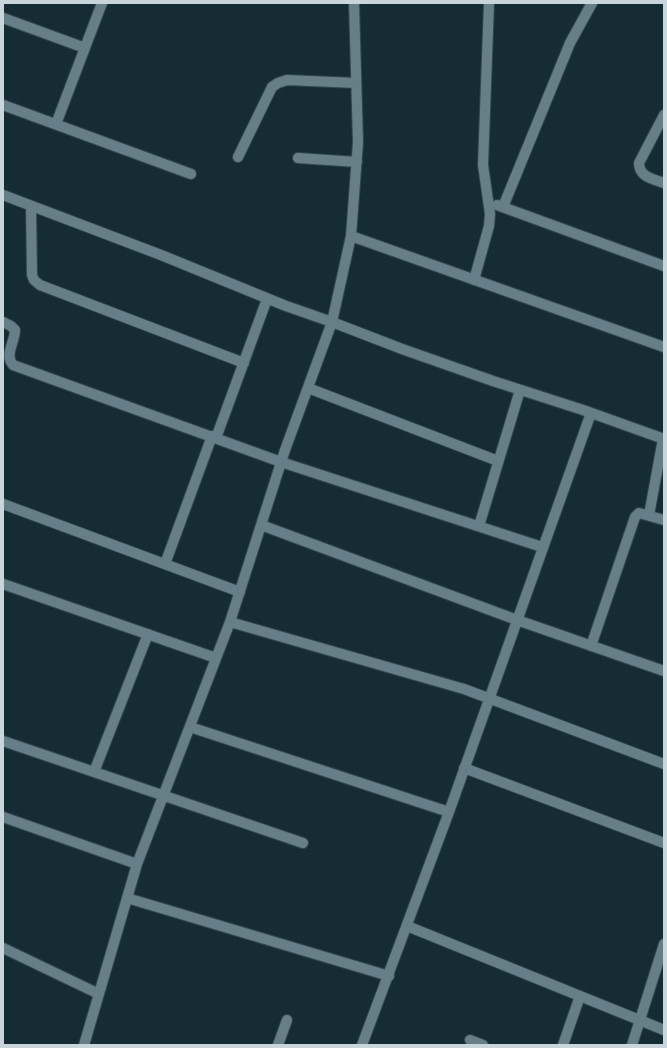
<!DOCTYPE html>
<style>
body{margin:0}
#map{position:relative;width:667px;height:1048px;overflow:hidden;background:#162c34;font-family:Inter,sans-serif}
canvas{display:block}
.frame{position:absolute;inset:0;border:4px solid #c8d5da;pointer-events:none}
</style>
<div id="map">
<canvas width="667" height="1048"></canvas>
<div class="frame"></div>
</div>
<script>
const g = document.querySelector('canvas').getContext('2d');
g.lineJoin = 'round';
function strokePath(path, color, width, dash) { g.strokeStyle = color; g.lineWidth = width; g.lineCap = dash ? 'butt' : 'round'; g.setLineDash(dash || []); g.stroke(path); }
const minor = new Path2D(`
 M3,18L85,48
 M3,105L191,174
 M664,115L639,163C639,177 653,179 664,183
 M56,124L102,3
 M238,157L272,87L278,83L287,80L356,83
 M298,158L357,162
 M3,195L161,255L286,306L332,322L402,349L493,381L583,410L664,439
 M497,205L664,266
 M31,206L32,275L34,280L40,285L244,363
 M503,207L570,43L592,3
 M351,236L664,347
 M474,280L489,226L490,214L483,165L489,3
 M3,322L11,326L15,330C15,342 4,355 13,365L281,462L542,547
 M308,388L498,461
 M216,438L267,299
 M3,504L240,592
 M649,515L663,439
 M261,525L517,620L664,671
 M479,526L520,390
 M165,564L212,436
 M3,584L216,658
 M230,622L285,450L332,322L351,236L358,142L354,3
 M591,646L635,517L639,513L664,520
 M190,727L449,812
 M3,741L303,843
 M464,768L664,843
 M94,772L148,634
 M3,817L137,864
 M127,898L389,976
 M407,926L664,1030
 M3,948L99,994
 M470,1040L483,1045
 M84,1045L137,864L230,622L464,689L664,764
 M278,1045L287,1020
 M362,1045L449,812L591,413
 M563,1045L580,996
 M632,1045L664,944`);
strokePath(minor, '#35464d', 12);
strokePath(minor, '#657e87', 10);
</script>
